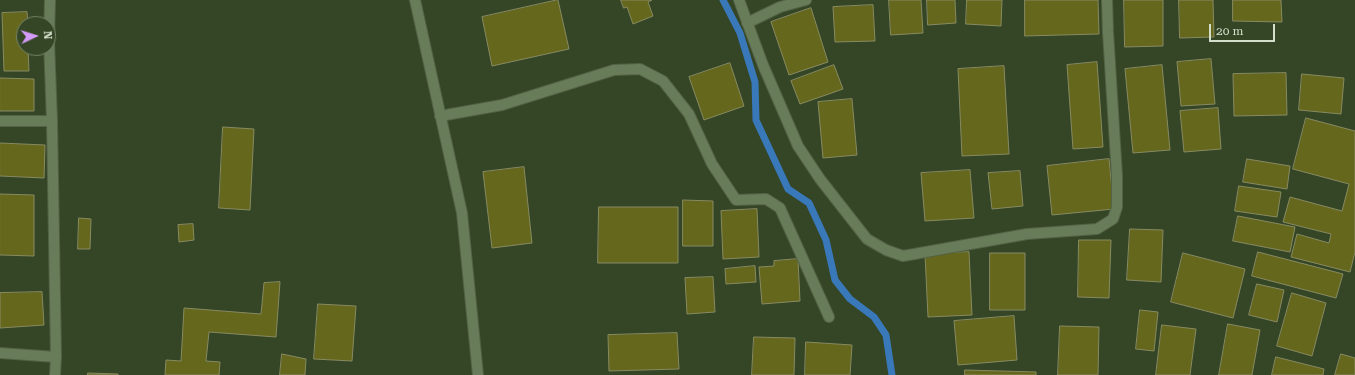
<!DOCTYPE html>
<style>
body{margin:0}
#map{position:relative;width:1355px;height:375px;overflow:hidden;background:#354626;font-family:"Roboto Serif",serif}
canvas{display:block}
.north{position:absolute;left:16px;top:16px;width:40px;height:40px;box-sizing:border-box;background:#354626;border:1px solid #758368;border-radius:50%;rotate:86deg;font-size:11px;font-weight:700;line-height:16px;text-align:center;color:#d4dfcb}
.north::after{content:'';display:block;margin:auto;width:14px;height:18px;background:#d59bfb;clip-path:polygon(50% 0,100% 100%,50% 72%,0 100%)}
.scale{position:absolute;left:1209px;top:24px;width:66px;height:18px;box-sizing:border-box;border:2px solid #d4dfcb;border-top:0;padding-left:5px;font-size:12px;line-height:14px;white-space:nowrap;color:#d4dfcb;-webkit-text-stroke:3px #354626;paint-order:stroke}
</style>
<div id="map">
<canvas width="1355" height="375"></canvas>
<div class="north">N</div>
<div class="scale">20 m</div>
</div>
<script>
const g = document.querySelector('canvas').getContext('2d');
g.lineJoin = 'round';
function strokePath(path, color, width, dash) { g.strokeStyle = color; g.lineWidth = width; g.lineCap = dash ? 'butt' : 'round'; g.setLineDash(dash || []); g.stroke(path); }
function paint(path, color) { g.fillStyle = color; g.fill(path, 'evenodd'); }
strokePath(new Path2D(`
 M723,0L740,33L755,82L756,120L788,189L809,203L826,240L835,280L850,299L874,317L886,335L892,375`), '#3978b9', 7);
const building = new Path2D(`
 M558,0L569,49L492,66L482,17Z
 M621,0H652L648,2L653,16L633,24L627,7L624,8Z
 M889,0H921L923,33L891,35Z
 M927,0H955L956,23L928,25Z
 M967,0H1002L1001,26L966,24Z
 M1025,0H1098L1099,34L1025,36Z
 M1124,0H1163V46L1125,47Z
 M1179,0H1213L1214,37L1180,38Z
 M1233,0H1281L1282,22L1233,21Z
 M873,5L875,41L835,42L833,7Z
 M811,8L828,62L789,75L771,22Z
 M27,12L28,24H24V48H28L29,71H4L2,13Z
 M1211,59L1215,104L1181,106L1177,62Z
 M1097,62L1103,147L1073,149L1067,65Z
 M730,63L744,106L704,120L689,77Z
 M834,65L843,89L800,104L791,81Z
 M1162,65L1170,150L1133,153L1125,69Z
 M1004,66L1009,154L962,156L958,69Z
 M1286,73L1287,115L1234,116L1233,74Z
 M1302,74L1344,78L1341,114L1299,110Z
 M0,78L34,79V111H0Z
 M852,99L857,155L823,158L818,102Z
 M1218,108L1221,149L1184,152L1180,111Z
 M1306,118L1355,131V252L1350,272L1291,257L1297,234L1329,243L1331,234L1283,222L1290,197L1342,211L1349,184L1293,169Z
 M223,127L254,129L250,210L219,208Z
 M0,143L45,145L44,178L0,176Z
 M1109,159L1114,209L1052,215L1047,166Z
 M1247,159L1290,166L1287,189L1243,182Z
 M524,167L532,243L492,248L483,172Z
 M970,170L974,218L925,221L921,173Z
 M1020,171L1023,206L992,209L988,173Z
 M1239,186L1281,192L1277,217L1235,211Z
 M0,194L34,195V256L0,255Z
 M683,200L713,201V246H683Z
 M599,207H678V263H598Z
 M757,209L759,257L723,259L721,211Z
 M1238,216L1295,227L1290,252L1233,241Z
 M79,218L91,219L90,249H78Z
 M193,224L194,240L179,242L178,225Z
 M1130,229L1163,230L1161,282L1127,280Z
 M1079,240H1111L1109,298L1078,297Z
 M969,252L972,315L928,317L925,254Z
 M1258,252L1343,274L1336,298L1252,276Z
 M990,253H1025V310H990Z
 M1183,253L1245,269L1233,318L1171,302Z
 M798,259L800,301L762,304L759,267L774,266V261Z
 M755,266L756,282L726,284L725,269Z
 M713,277L715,312L687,314L685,278Z
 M280,282L276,337L209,332L206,361L220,362L219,375H165L166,360L181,361L184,308L261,314L264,283Z
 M1257,284L1284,290L1277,322L1249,315Z
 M42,292L44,325L0,328V293Z
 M1292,293L1326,303L1312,356L1277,346Z
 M318,304L356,306L352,361L314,359Z
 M1140,310L1158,312L1154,351L1136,349Z
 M1014,316L1017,360L958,365L954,321Z
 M1228,324L1260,330L1252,375H1219Z
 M1162,325L1196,329L1190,375H1156Z
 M1060,326L1099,327L1098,375H1058Z
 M677,333L679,369L609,371L608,335Z
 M754,337L795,338L794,375H752Z
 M806,342L852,345L850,375H805Z
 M282,354L306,359L305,375H280Z
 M1341,354L1355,358V375H1335Z
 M1276,357L1324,369L1323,375H1272Z
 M965,370L1036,372V375H965Z
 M88,373L118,374V375H88Z`);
paint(building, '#65671c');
strokePath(building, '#878a62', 1);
const street = new Path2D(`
 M50,0L49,41L52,121L56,357L55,375
 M415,0L462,213L478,375
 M739,0L763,65L798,146L820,179L867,239L886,250L903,256L1027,234L1097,229L1113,219L1117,207V176L1108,32L1107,0
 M747,23L780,7L806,0
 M440,116L502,105L614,70L640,69L663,81L689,114L712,164L736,200L766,199L780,208L829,317
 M0,121H52
 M0,353L56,357`);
strokePath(street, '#536245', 12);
strokePath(street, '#697c59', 10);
</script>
